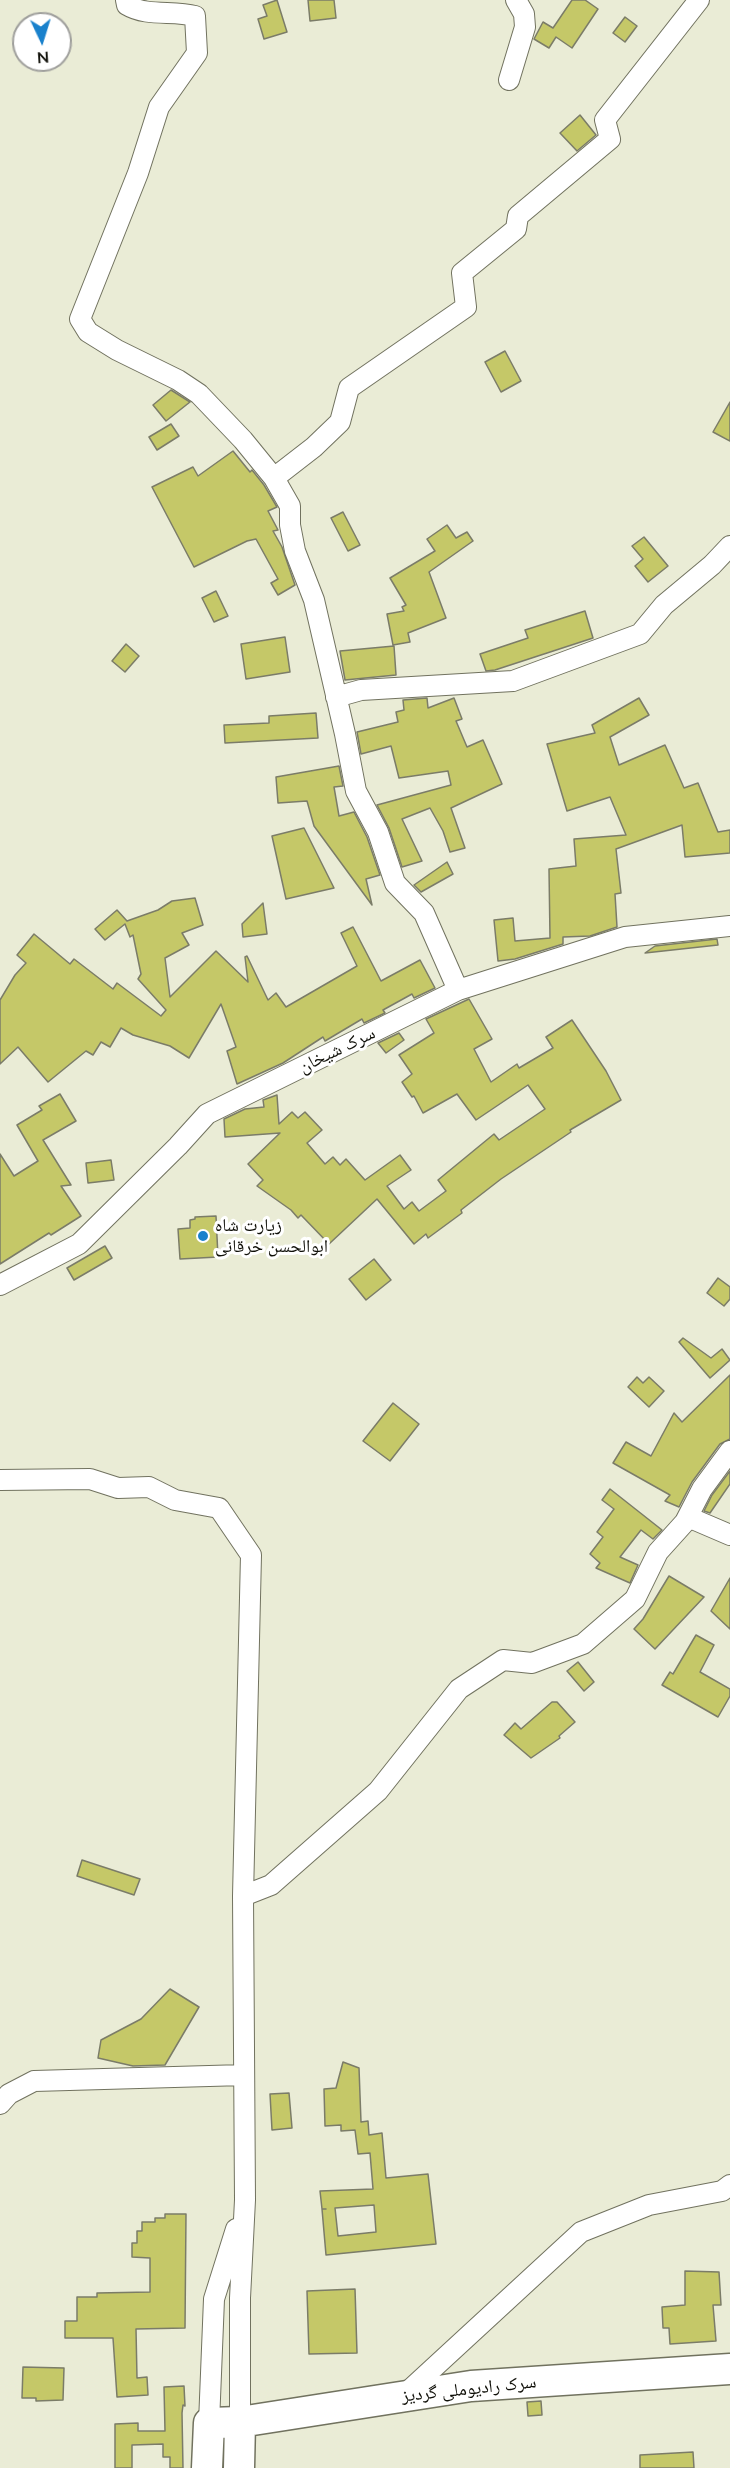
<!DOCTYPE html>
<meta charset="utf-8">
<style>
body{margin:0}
#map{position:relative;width:730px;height:2468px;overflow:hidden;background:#eaecd6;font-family:Mulish,sans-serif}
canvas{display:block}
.north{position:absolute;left:12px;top:12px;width:60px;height:60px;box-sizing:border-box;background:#fff;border:2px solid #9f9f9c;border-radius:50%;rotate:176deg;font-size:16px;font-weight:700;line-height:24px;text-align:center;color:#0f0f08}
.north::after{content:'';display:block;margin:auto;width:21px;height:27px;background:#1981cc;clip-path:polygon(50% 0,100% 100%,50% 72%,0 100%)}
</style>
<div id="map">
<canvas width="730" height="2468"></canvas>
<div class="north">N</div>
</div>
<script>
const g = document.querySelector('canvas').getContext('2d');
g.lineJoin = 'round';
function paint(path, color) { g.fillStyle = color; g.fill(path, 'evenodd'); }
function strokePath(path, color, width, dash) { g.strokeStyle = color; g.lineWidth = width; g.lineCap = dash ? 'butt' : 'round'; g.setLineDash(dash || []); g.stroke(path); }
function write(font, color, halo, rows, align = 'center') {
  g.font = font + ' Mulish,"Noto Naskh Arabic",sans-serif'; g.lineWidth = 6; g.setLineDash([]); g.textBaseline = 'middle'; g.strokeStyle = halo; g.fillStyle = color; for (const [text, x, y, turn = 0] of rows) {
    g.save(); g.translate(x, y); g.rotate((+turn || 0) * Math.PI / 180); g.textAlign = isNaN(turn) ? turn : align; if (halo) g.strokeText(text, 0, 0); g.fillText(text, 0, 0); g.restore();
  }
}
const building = new Path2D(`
 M277,0L287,32L264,39L258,19L267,16L263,5Z
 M308,0H334L336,18L310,21Z
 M572,0H585L598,9L572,48L556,37L549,48L534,39L543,22L553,28Z
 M625,17L637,26L625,42L613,33Z
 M580,115L596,135L577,151L560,133Z
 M505,351L521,381L501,392L485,362Z
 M171,390L190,402L166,421L153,405Z
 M730,402V441L713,432Z
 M171,424L179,436L157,450L149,437Z
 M233,451L250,472L252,470L264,485L277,507L268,511L278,530L273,531L282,547L295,585L278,595L271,583L278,579L256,539L247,541L194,567L152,487L193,467L198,476Z
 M343,512L360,545L348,551L331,518Z
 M447,525L456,538L467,532L473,541L429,572L446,618L408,633L410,642L393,645L387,614L404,611L402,607L406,605L390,578L435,551L427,539Z
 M644,537L668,566L648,582L635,566L643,559L632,546Z
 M216,591L228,616L214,622L202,598Z
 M585,611L593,638L495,670L486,671L480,654L528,638L525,630Z
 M285,637L290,672L246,679L241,644Z
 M126,644L139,656L125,672L112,661Z
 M394,646L396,675L345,680L340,651Z
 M427,698L428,708L454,698L462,719L456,721L467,747L483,740L502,784L451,808L465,848L450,852L443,831L430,808L402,819L422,861L402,867L389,828L377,805L451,785L448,771L399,778L391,746L361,754L357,732L398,722L396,712L404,710L403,700Z
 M639,698L649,715L610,737L619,765L665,745L684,788L698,783L718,832L730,830V853L685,857L682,825L616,849L621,893L615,894L617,927L590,936L563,937V944L515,959L498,961L494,920L513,918L515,941L550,938L549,869L576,866L574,839L626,835L610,797L567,811L547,744L595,733L592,725Z
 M316,713L318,738L225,743L224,725L269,723V716Z
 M339,766L343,786L334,787L339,816L354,812L367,837L380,875L366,879L372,905L314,826L307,801L278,803L276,777Z
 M304,828L334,888L286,899L272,836Z
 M447,862L453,874L421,892L414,885Z
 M195,898L203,925L182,933L189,945L165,958L170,997L216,951L248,982L245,957L247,956L268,1000L276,993L286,1007L357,966L341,933L353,927L381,981L420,960L435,988L414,998L412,994L383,1010L385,1013L364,1023L362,1019L325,1041L323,1037L283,1063L237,1084L227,1051L236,1047L221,1004L189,1058L170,1046L133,1035L121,1028L110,1047L101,1042L93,1055L86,1051L48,1082L18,1047L0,1064V1000L15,975L26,963L17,955L34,934L70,964L74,959L113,989L117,983L161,1016L166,1010L138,979L141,974L133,935L130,937L125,924L105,940L95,929L117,910L127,921L158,910L172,901Z
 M263,903L267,934L243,937L242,924Z
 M717,939L718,945L645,953L655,946Z
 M469,999L492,1039L474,1049L491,1082L517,1064L519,1068L553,1048L546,1037L572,1020L606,1071L621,1100L570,1130L571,1132L501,1179L461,1210L462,1213L428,1238L426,1234L414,1244L377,1199L329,1244L301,1215L298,1218L291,1210L257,1186L263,1180L248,1164L280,1133L225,1137L224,1119L245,1109L264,1107L263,1100L277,1095L279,1124L292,1112L298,1118L305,1112L322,1130L307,1143L325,1164L333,1157L340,1165L346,1159L365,1180L400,1155L411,1170L387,1186L404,1209L412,1202L419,1211L446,1191L438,1180L494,1134L499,1140L545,1109L528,1085L476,1120L457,1094L423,1113L414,1096L412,1097L402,1082L412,1074L399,1055L434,1033L426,1019Z
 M399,1033L404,1040L386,1053L378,1043Z
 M60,1094L76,1121L43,1140L71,1185L61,1186L81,1216L51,1235L49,1233L0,1264V1154L14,1176L38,1161L17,1125L42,1110L39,1106Z
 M111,1160L114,1180L88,1183L86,1163Z
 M216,1216L218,1257L180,1259L178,1229L190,1228V1220L195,1219V1217Z
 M105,1246L112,1258L74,1280L67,1268Z
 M374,1259L391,1280L366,1300L349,1279Z
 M718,1278L730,1287V1299L724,1306L707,1293Z
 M683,1338L711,1358L722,1349L730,1360L710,1378L679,1342Z
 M730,1375V1439L720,1444L692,1482L679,1507L665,1501L670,1495L613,1463L626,1442L651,1456L674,1413L682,1422Z
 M637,1377L643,1383L649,1377L664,1391L649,1407L628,1387Z
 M393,1403L419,1424L390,1461L363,1441Z
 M730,1471V1484L710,1513L704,1511L712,1495Z
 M610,1489L662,1530L653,1539L641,1530L620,1557L638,1565L630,1583L596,1568L600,1563L590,1554L603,1537L597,1532L614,1509L602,1500Z
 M669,1576L704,1597L655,1649L634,1629L643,1619Z
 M730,1578V1629L711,1611Z
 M696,1635L714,1645L700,1672L730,1689V1696L718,1717L662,1685L670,1672L673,1674Z
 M578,1662L594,1682L584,1691L567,1671Z
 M552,1702H557L575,1722L559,1736L560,1738L531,1758L504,1735L515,1723L521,1729Z
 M82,1860L140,1879L134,1895L77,1876Z
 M170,1989L199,2007L165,2065L133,2066L98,2058L101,2040L141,2019Z
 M343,2062L359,2068L361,2122L368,2121L369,2135L382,2133L386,2178L428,2174L436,2244L326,2255L322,2209H326H322L320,2191L373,2189L370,2153L358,2154L355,2130L341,2131V2125L325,2126L324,2089L336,2088ZM374,2205L376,2232L338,2236L335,2208Z
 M289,2093L292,2128L272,2130L270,2094Z
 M165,2214H186L185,2328L136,2329L137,2378L147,2377L148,2395L117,2397L113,2338H65V2321H77V2297H97V2293L150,2292V2258L132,2257V2243H137V2231H142V2222H155V2218H165Z
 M685,2271L719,2272L721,2305H713L716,2341L670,2344L669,2328H663L662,2307L685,2305Z
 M355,2289L357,2353L309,2354L307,2291Z
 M23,2367L64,2368L63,2400L36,2401V2398H22Z
 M184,2386L185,2406L183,2405L182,2413L183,2468H170V2457H163V2444L132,2445V2468H115V2424L138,2423V2431H165L164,2387Z
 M541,2401L542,2415L528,2416L527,2402Z
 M693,2452L694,2468H640V2455Z`);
paint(building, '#c5c868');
strokePath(building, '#7b7c68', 1.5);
const minor = new Path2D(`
 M126,0L127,5C147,17 173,10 195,16L197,53L159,107L138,173L80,319L88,332L117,350L178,380L199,394L243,440L274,478L290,506V525L295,551L314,600L345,734L356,791L378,832L395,883L424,913L458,990
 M509,80L525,27L524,14L516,0
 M274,478L314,447L340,422L349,388L466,307L462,273L516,229L518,216L610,139L605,120L699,0
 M336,697L361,690L513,681L640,634L664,605L712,565L730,546
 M0,1285L79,1244L178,1146L207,1114L458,990L625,937L730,926
 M0,1480L90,1479L118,1488L149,1487L175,1500L219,1508L251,1555L243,1896L245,2200L240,2298V2422
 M688,1517L730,1535
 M243,1896L271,1885L378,1791L459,1689L503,1660L532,1663L583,1644L635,1599L658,1552L685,1522L702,1489L730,1451
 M0,2104L9,2094L34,2081L244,2075
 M403,2396L581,2232L649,2205L722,2191L730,2185
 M209,2423L214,2299L236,2229`);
const highway = new Path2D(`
 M207,2468L209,2423L240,2422L471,2386L730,2369
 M239,2468L240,2422`);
strokePath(minor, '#71725f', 22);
strokePath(highway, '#71725f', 33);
strokePath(minor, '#fff', 20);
strokePath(highway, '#fff', 30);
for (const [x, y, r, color] of [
 [203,1236,6,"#1981cc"]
]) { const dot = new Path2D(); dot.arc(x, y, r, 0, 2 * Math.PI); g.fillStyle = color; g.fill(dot); strokePath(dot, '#fff', 2); }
write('18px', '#0f0f08', '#fff', [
 ["سرک شیخان",337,1050,-26],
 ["سرک رادیوملی گردیز",469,2389,-6]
]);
write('18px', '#0f0f08', '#fff', [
 ["زیارت شاه",215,1226],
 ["ابوالحسن خرقانی",215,1247]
], 'left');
</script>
